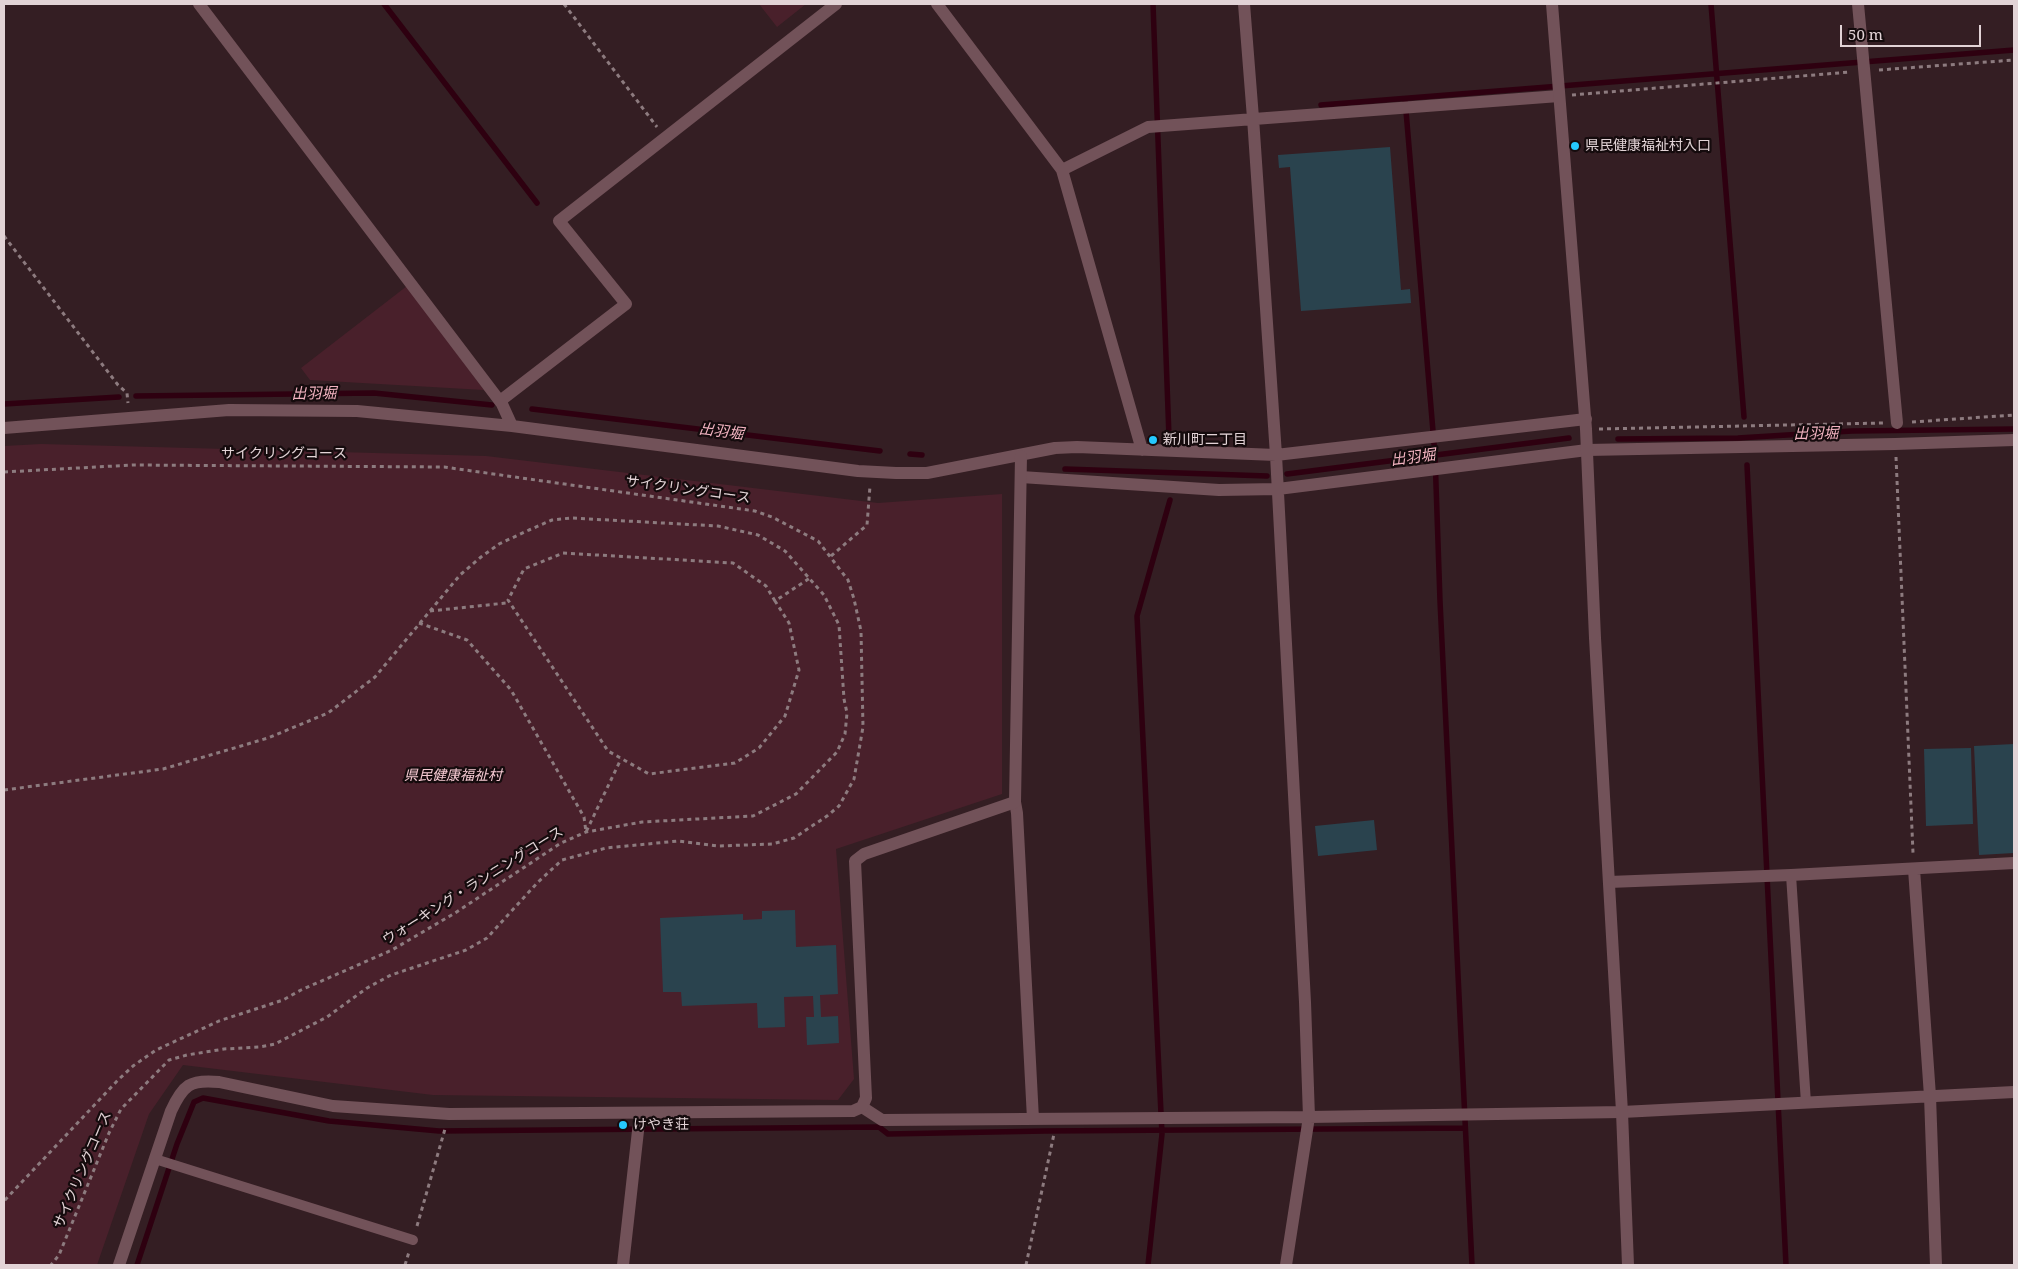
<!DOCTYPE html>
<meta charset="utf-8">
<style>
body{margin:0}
#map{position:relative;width:2018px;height:1269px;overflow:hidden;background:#341e23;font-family:"Noto Serif",serif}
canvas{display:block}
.frame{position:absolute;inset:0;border:5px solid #e2d3d6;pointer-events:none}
.scale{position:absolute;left:1840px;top:25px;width:141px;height:22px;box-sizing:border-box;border:2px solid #e2d3d6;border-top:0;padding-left:6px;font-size:15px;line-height:18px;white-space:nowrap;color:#e2d3d6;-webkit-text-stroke:4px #150b0d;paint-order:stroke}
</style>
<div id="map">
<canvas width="2018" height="1269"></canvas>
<div class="frame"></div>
<div class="scale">50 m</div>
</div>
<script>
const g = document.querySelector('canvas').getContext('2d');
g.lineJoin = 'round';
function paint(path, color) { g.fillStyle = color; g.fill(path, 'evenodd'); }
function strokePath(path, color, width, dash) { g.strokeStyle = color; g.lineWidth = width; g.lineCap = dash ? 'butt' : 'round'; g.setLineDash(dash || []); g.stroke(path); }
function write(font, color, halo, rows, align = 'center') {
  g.font = font + ' "Noto Serif","Noto Sans JP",serif'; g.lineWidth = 4.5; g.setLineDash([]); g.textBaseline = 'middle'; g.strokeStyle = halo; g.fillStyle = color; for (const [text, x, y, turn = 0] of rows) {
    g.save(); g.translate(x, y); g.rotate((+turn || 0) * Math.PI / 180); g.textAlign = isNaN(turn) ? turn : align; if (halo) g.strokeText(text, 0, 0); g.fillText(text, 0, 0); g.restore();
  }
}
paint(new Path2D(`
 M759,4H806L777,27Z
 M407,286L484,390L310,380L301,368Z
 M41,444L486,456L878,503L1002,494V794L836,849L854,1079L838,1100L433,1095L183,1065L149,1114L97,1265H4V446Z`), '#49202b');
strokePath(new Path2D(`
 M384,4L537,203
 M1153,4L1169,437
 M1711,4L1744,417
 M1405,99L1435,455L1440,601L1472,1265
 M1321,105L2014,50
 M136,396L374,393L492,405
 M4,404L119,397
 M532,409L880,451
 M1618,439L1738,438L1852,431L2014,429
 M910,454L922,455
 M1747,465L1786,1265
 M1065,469L1267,476
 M1287,474L1569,438
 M137,1265L177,1144L194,1102L203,1098L329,1121L439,1131L879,1127L888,1134L1045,1131L1465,1128
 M1148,1265L1162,1134L1137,616L1170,500`), '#2e0010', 5.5);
paint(new Path2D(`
 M1390,147L1401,290L1410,289L1411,303L1301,311L1290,167L1279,168L1278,155Z
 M2014,744V853L1979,855L1974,746Z
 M1971,748L1973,824L1926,826L1924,749Z
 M1374,820L1377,850L1318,856L1315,826Z
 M795,910L796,947L836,945L838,994L820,995L821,1017L838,1016L839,1043L807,1045L806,1017H814L813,996L784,997L785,1027L758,1028L757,1003L682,1006L681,992H663L660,918L743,914V920L762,919V911Z`), '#2a434e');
strokePath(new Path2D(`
 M564,4L657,127
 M1879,70L2014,60
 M1572,95L1850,72
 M4,236L118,385L127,393L128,403
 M1912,422L2014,415
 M1599,429L1883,423
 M1896,457L1913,853
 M4,472L133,465L444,467L755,511L772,517L818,541L848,580L854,599L861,631L863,727L854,779L839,806L827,816L794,838L772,844L718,846L678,841L606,848L562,860L538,882L487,938L466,950L391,975L367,988L327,1017L275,1044L260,1047L224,1049L187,1055L169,1060L121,1109L109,1133L59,1255L51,1265
 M831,556L867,525L870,486
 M775,601L766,586L733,563L563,553L524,569L508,600L608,751L649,774L735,763L759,748L785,716L799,670L789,623L775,601L810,578
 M430,611L506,603
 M419,623L467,640L511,690L584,817L586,832L621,759
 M4,790L163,769L268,738L328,713L375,677L460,575L481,557L499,544L529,530L552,520L571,518L718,526L758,535L785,551L824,595L839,625L844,699L847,713L845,734L837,752L796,794L753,816L642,822L586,832L561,843L455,913L392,950L301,990L283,1000L219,1021L156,1050L133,1066L118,1080L4,1201
 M417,1226L445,1129
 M405,1265L409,1252
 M1026,1265L1054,1134`), '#8d7b7f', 3, [4, 4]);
strokePath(new Path2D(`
 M1791,875L1806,1103
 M155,1159L413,1240`), '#725259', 10);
strokePath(new Path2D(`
 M199,4L502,404L512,426
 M937,4L1062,170L1142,450
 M1244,4L1253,118L1276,455L1305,1002L1309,1117L1286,1265
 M1858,4L1897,423
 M1062,170L1148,127L1559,96
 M500,401L626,304L559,221L836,4
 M4,428L229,410L357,411L512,426L858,471L896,473H927L1055,448L1077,447L1276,455L1586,419
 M1021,477L1219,490L1278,489L1587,450L1895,444L2014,440
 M1015,802L1017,813L1033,1119
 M1914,869L1930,1096L1936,1265
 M1609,882L1791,875L2014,863
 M862,1107L882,1120L1309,1117L1622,1112L2014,1092
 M623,1265L640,1113`), '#725259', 12);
strokePath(new Path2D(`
 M1552,4L1586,429L1595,638L1622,1112L1628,1265
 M119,1265L171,1111C183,1085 190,1079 219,1082L333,1106L449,1114L853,1111L862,1107L866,1098L855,861L864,854L1015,802L1021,456`), '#725259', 12);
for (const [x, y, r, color] of [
 [1575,146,5,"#25c9fe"],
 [1153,440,5,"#25c9fe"],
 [623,1125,5,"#25c9fe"]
]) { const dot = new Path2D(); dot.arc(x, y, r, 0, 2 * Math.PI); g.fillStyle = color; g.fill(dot); strokePath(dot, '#150b0d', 2); }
write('14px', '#e2d3d6', '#150b0d', [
 ["県民健康福祉村入口",1585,146],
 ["新川町二丁目",1163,440],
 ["けやき荘",633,1125]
], 'left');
write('14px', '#e2d3d6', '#150b0d', [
 ["サイクリングコース",284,454],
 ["サイクリングコース",688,490,8],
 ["ウォーキング・ランニングコース",473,886,-32],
 ["サイクリングコース",83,1170,-67]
]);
write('italic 14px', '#f6cad3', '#150b0d', [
 ["県民健康福祉村",453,776]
]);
write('italic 15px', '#f2b3c0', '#150b0d', [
 ["出羽堀",314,394,-1],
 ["出羽堀",721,432,7],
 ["出羽堀",1816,434,-1],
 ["出羽堀",1413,458,-7]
]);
</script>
